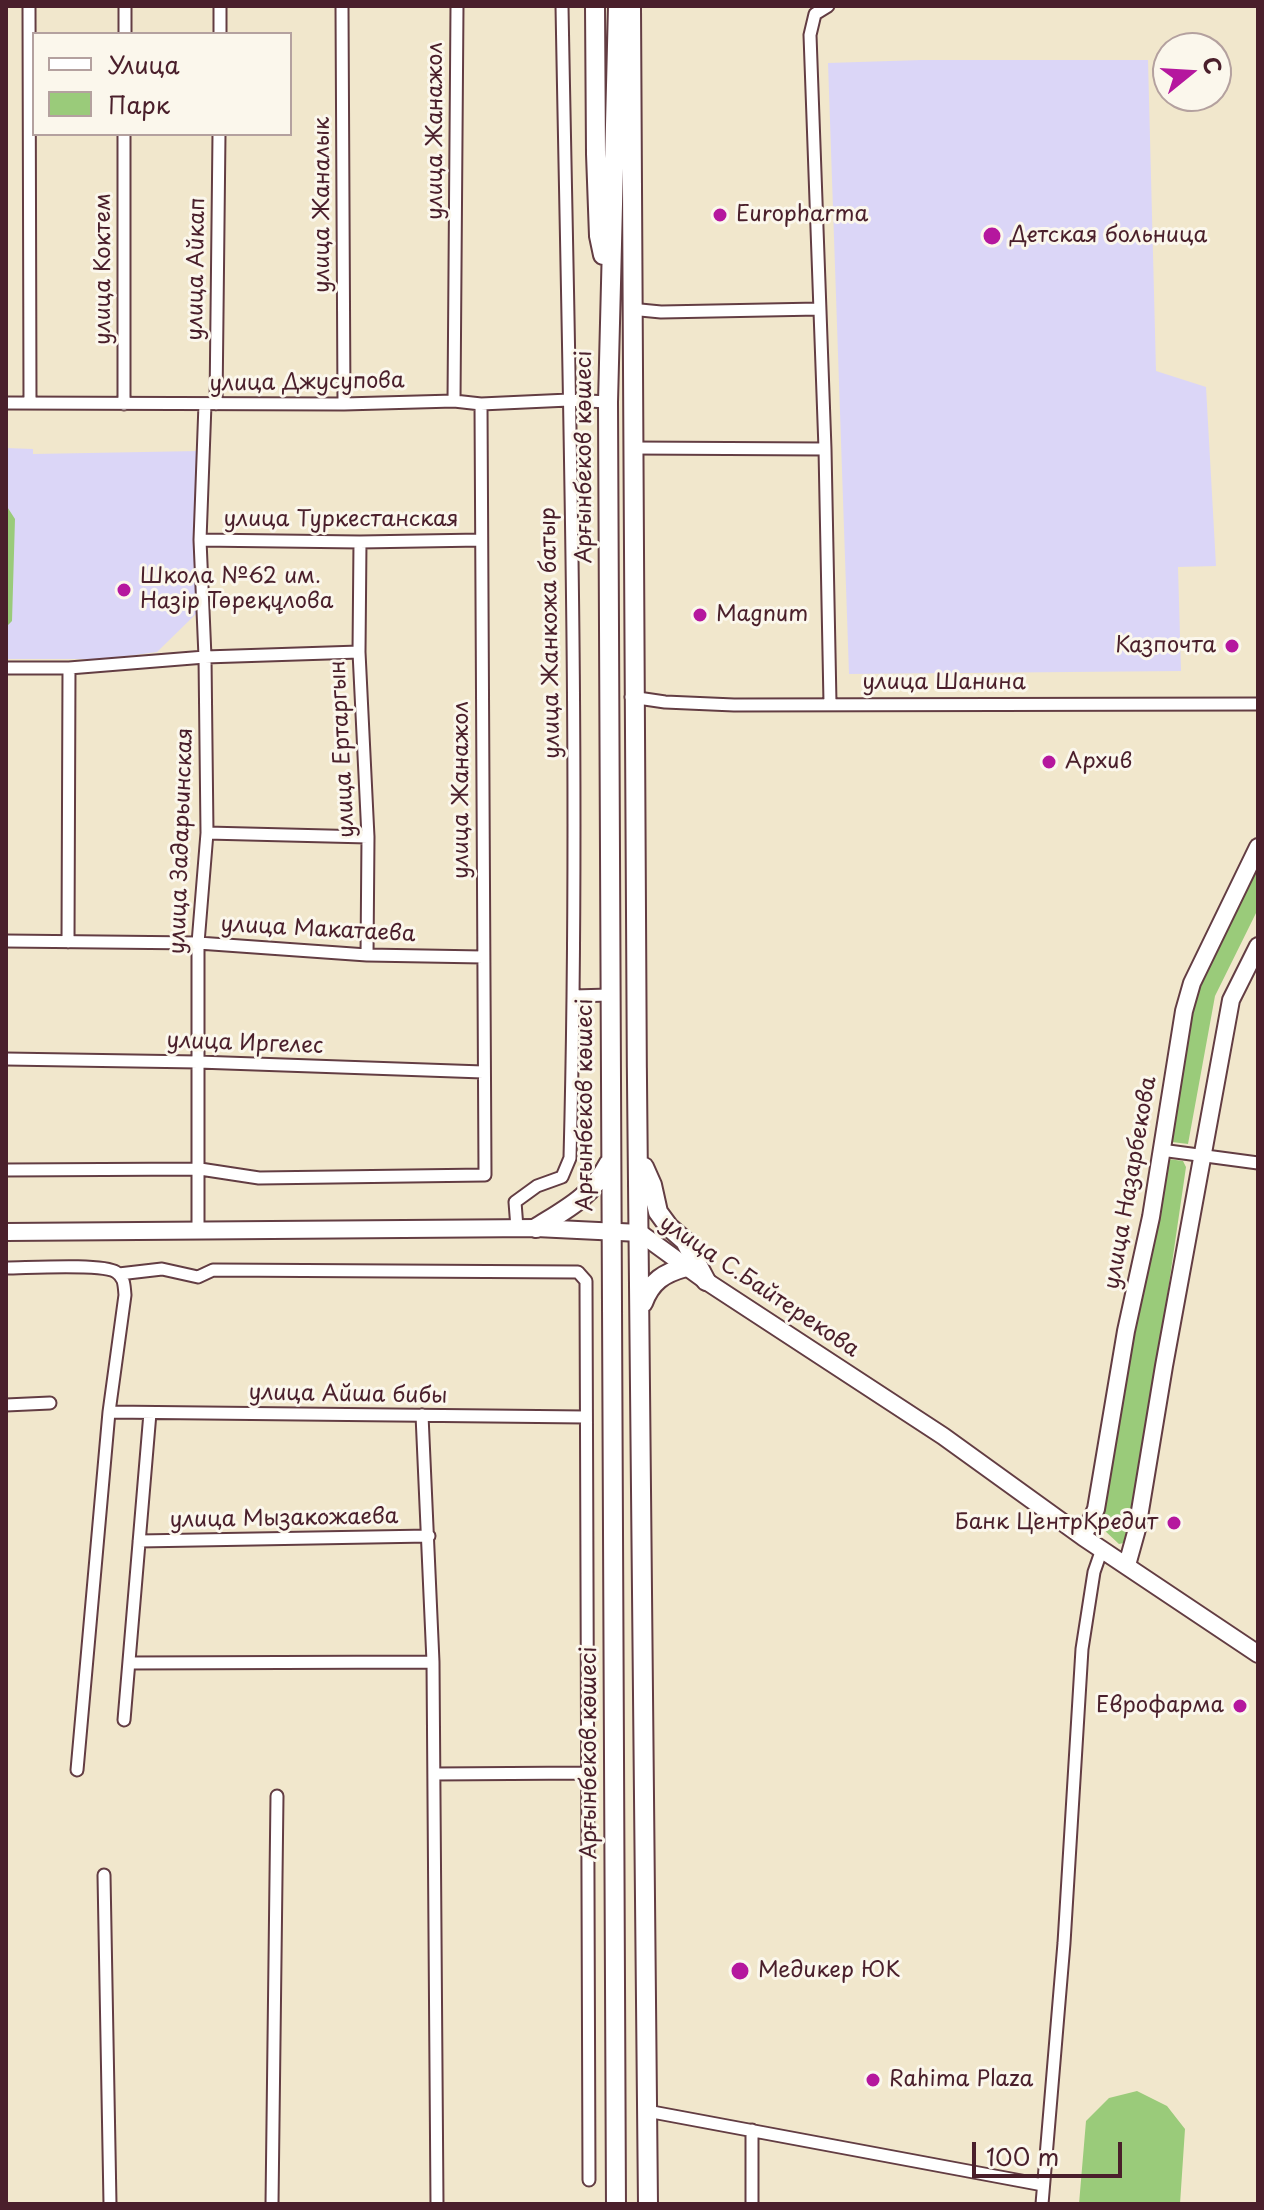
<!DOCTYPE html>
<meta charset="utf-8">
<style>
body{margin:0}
#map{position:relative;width:1264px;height:2210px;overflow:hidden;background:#f1e7cc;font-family:"Playpen Sans",sans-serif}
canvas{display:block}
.frame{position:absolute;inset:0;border:8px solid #4a1f2b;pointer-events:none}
.legend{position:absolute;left:32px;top:32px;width:260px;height:104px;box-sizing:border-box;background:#fbf7ec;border:2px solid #b4a19f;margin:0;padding:10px 14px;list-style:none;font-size:24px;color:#4a1f2b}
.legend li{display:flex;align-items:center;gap:16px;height:40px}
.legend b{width:40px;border:2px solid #b4a19f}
.north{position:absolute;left:1152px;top:32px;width:80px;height:80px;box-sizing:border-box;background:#fbf7ec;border:2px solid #b4a19f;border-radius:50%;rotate:72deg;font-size:22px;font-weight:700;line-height:32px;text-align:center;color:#4a1f2b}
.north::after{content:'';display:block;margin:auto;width:28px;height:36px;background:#b5179e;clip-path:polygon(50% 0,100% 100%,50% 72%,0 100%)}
.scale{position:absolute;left:972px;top:2142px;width:150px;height:36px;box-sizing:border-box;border:4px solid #4a1f2b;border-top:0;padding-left:10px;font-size:24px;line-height:28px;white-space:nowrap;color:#4a1f2b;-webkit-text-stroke:6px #fbf7ec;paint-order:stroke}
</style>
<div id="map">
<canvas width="1264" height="2210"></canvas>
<div class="frame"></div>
<ul class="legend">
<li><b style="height:10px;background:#fff"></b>Улица</li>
<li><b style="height:22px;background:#9acb7a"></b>Парк</li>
</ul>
<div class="north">С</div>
<div class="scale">100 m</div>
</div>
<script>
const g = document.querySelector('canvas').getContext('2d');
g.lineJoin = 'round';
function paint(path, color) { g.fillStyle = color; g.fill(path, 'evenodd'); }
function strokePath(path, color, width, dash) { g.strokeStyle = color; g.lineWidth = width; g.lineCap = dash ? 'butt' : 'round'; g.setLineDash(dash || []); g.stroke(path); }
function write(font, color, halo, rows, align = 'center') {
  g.font = font + ' "Playpen Sans",sans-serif'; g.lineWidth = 6; g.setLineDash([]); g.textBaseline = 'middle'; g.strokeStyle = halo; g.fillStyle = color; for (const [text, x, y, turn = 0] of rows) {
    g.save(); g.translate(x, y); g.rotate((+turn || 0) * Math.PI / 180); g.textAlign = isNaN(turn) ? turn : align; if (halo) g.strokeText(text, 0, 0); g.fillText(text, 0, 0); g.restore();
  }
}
paint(new Path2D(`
 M921,60H1148L1156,371L1206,387L1216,566L1178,567L1181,671L849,674L828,63Z
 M6,448L33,449V454L199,451V611L157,652L106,659H6Z`), '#dbd6f7');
paint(new Path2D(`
 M6,505L15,519L12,621L6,627Z
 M1258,850V909L1215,996L1188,1144L1164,1141L1188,985Z
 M1168,1159L1183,1161L1186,1167L1132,1538L1128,1542L1119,1544L1104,1530L1102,1518L1159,1163Z
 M1137,2091L1167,2106L1185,2129L1180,2204H1079L1086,2121L1109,2098Z`), '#9acb7a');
const street = new Path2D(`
 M29,6L30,403
 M342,6L344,404
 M828,6L815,14L810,35L825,449L830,703
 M125,34V6
 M220,34V6
 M630,309L661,312L819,309
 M454,401L457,6
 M6,403L344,404L454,401L481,404L569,400L608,402
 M124,404V134
 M216,404L219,134
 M631,448L825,449
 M200,540L360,542L481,540
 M360,542L359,652L368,837L367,955
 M6,668H69L205,657L359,652
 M631,697L665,702L734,705L1258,704
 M207,833L368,837
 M6,941L198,943L367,955L483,957
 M68,942L69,668
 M574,996L609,995
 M6,1059L198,1062L483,1072
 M1161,1150L1258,1163
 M6,1170L200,1169L259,1178L485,1175L481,404
 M517,1228L515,1202L537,1186L562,1177L570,1158C580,774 569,390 562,6
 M198,1232V943L207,833L205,657L200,540L205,404
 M6,1268C27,1268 102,1263 116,1272C125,1278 124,1286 125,1295L109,1412L77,1770
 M119,1274L162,1269L198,1277L213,1270L578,1272L586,1281L589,2180
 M6,1405L50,1403
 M109,1412L585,1417
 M422,1415L433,1662L437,2204
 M139,1541L429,1536
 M129,1663L433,1662
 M124,1720L150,1413
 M434,1774L587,1773
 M104,1875L110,2204
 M647,2111L1043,2185
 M272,2204L277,1796
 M752,2204V2130
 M1042,2204L1064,1943L1082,1649L1094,1572L1102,1549`);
const secondary = new Path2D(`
 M6,1232L536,1228L640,1233L706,1281L943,1436L1083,1537L1258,1654
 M1083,1537L1096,1509L1126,1331L1151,1217L1184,1011L1192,983L1258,847
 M1127,1565L1137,1529L1164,1366L1231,1000L1258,946`);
const primary = new Path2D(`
 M595,6L596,154L599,236L603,255
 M631,6C630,739 643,1471 648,2204
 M644,1167L652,1185L658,1212L669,1227L685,1241L706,1281
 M536,1228C568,1208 591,1197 609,1163
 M643,1303C651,1281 664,1273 686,1267
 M616,2204L608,402L618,6`);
strokePath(street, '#633d43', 15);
strokePath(secondary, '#633d43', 20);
strokePath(primary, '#633d43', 22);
strokePath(street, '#fff', 11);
strokePath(secondary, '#fff', 16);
strokePath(primary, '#fff', 18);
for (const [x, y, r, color] of [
 [720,215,8,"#b5179e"],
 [992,236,10,"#b5179e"],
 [124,590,8,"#b5179e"],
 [700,615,8,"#b5179e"],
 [1232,646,8,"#b5179e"],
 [1049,762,8,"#b5179e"],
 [1174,1523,8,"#b5179e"],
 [1240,1706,8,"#b5179e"],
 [740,1971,10,"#b5179e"],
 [873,2080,8,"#b5179e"]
]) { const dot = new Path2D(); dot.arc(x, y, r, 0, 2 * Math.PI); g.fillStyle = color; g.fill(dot); strokePath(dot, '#fbf7ec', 3); }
write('22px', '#4a1f2b', '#fbf7ec', [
 ["улица Жанажол",436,131,-90],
 ["улица Жаналык",323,205,-90],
 ["улица Коктем",104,269,-90],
 ["улица Айкап",197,269,-89],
 ["улица Джусупова",307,383,-1],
 ["Арғынбеков көшесі",585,457,-90],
 ["улица Туркестанская",341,520],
 ["улица Жанкожа батыр",551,633,-91],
 ["улица Шанина",944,683],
 ["улица Ертаргын",343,749,-93],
 ["улица Жанажол",462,790,-90],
 ["улица Задарьинская",182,841,-88],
 ["улица Макатаева",318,930,3],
 ["улица Иргелес",245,1044,2],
 ["Арғынбеков көшесі",586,1105,-90],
 ["улица Назарбекова",1131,1183,-80],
 ["улица С.Байтерекова",759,1287,34],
 ["улица Айша бибы",348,1395,1],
 ["улица Мызакожаева",284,1519,-1],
 ["Арғынбеков көшесі",590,1753,-90]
]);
write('22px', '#4a1f2b', '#fbf7ec', [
 ["Europharma",736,215],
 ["Детская больница",1010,236],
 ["Школа №62 им.",140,577],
 ["Назір Төреқұлова",140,602],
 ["Magnum",716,615],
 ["Казпочта",1216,646,"right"],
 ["Архив",1065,762],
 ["Банк ЦентрКредит",1158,1523,"right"],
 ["Еврофарма",1224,1706,"right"],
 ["Медикер ЮK",758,1971],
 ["Rahima Plaza",889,2080]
], 'left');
</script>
